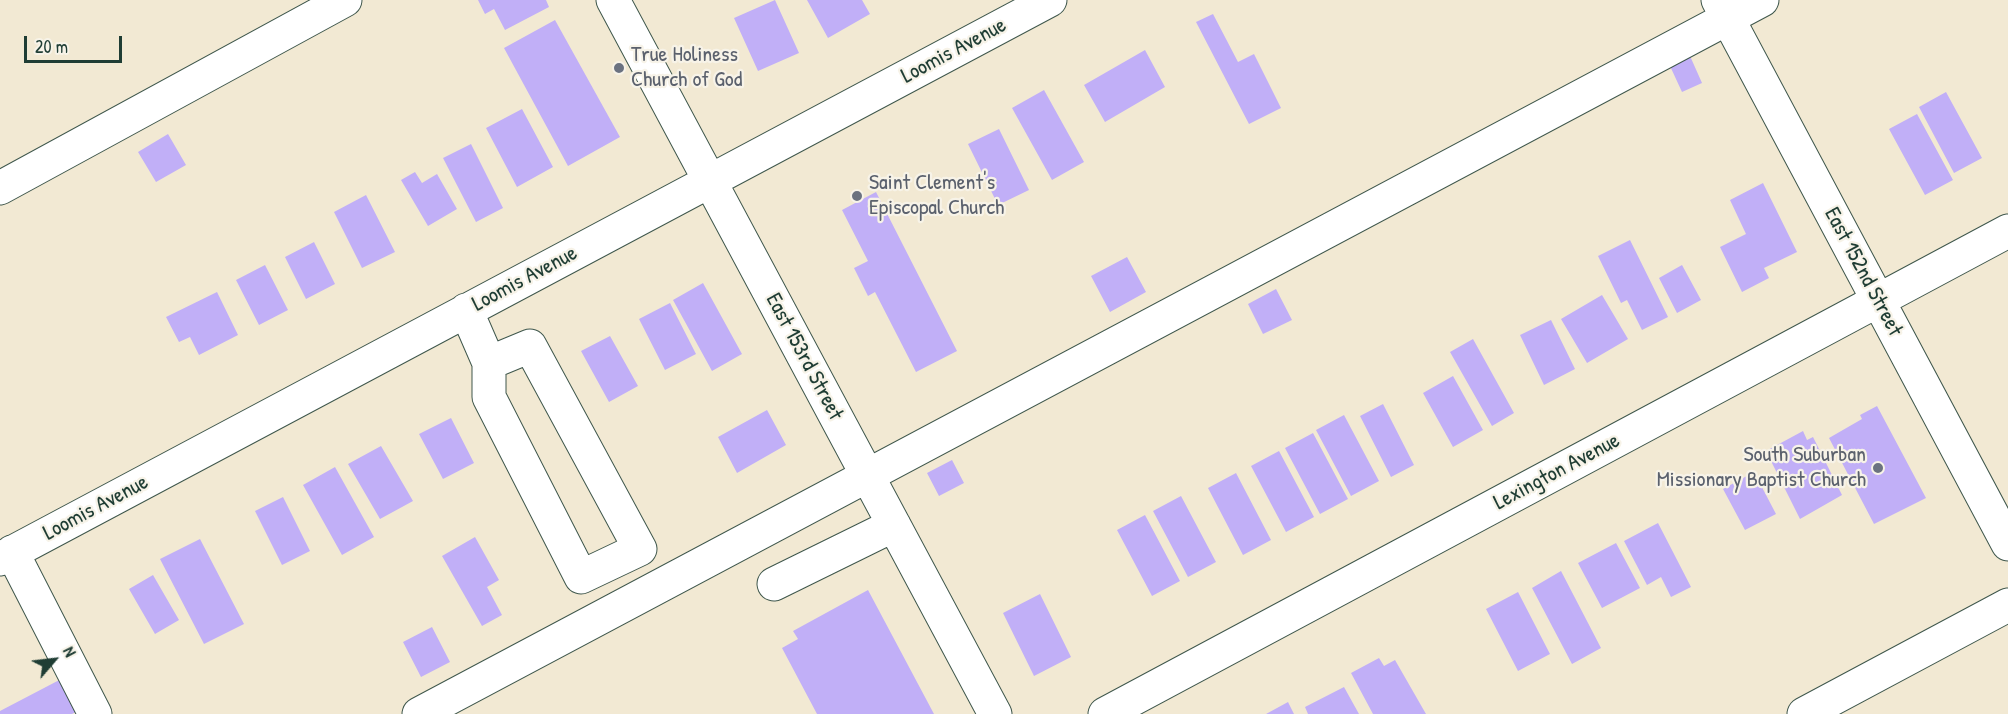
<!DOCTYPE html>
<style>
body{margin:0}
#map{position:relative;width:2008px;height:714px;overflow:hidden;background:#f2e9d3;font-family:"Patrick Hand",sans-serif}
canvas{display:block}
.north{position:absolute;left:24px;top:630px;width:60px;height:60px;-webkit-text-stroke:4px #f7f3e8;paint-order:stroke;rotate:62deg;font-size:16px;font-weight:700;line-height:24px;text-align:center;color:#1f3d34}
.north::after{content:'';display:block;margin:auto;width:21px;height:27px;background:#1f3d34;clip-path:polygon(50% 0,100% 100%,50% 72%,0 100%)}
.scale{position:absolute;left:24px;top:36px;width:98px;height:27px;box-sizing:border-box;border:3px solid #1f3d34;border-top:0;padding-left:8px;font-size:18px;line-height:21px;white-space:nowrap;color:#1f3d34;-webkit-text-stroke:4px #f7f3e8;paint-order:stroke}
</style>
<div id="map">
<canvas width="2008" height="714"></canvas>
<div class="north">N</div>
<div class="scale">20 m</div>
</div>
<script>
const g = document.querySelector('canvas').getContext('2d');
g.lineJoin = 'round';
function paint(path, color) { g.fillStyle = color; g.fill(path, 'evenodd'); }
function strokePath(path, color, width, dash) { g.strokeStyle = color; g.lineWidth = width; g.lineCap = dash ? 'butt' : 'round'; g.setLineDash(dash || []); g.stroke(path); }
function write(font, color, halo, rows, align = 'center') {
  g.font = font + ' "Patrick Hand",sans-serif'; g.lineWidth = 4.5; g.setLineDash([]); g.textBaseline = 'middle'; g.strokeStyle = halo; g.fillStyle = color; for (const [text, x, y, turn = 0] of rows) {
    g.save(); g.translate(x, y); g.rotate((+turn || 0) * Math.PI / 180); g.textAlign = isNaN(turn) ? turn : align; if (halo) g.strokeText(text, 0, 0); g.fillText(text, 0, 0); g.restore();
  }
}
paint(new Path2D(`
 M478,0H546L549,7L505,30L494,9L485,14Z
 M775,0L799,53L758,71L734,18Z
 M807,0H862L870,14L828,38Z
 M1213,14L1238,62L1254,54L1281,108L1249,124L1196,22Z
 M555,20L620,137L568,166L504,48Z
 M1145,50L1165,87L1105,122L1084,85Z
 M1690,56L1702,83L1682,92L1670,66Z
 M1044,90L1084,162L1052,180L1012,108Z
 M1946,92L1982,158L1954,173L1919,107Z
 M522,109L553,167L517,187L486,128Z
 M1917,114L1953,180L1925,195L1889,129Z
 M999,129L1029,190L998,205L968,144Z
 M168,134L186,165L156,182L138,152Z
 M471,144L503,208L476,222L443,158Z
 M415,172L422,183L437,174L457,209L428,226L401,180Z
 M1763,183L1797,252L1764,268L1769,278L1742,292L1720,247L1746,234L1730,200Z
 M876,192L957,351L916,372L875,292L868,296L854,268L868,261L842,210Z
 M366,195L395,252L362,268L334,212Z
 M1630,240L1668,317L1642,330L1627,300L1621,303L1598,256Z
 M314,242L335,284L306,299L285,257Z
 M1127,257L1146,292L1110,312L1091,276Z
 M265,265L288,310L259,325L236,280Z
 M1682,265L1701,300L1677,313L1659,278Z
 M703,283L742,354L712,371L673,300Z
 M1276,289L1292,320L1263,334L1248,304Z
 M217,292L238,335L199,355L190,337L179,342L166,317Z
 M1602,295L1628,339L1587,363L1561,319Z
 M670,303L696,354L665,370L639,319Z
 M1551,320L1575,369L1544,385L1520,335Z
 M610,336L638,386L609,402L581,351Z
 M1473,339L1514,413L1492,426L1450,352Z
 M1453,376L1483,430L1453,447L1423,393Z
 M1383,404L1414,465L1391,477L1360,416Z
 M1877,406L1926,498L1874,524L1829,438L1862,419L1860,415Z
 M767,410L786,445L737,473L718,437Z
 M1344,415L1379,481L1351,496L1316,430Z
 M451,418L474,463L443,479L419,434Z
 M1803,431L1807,440L1813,437L1842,495L1800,519L1766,451Z
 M1313,433L1348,499L1320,514L1285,448Z
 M381,446L413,501L380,519L348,464Z
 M1279,451L1314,517L1286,532L1251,466Z
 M952,460L964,483L939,496L927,473Z
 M335,467L374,537L342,555L303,485Z
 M1754,472L1776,514L1745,530L1723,489Z
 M1236,473L1271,540L1243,555L1208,488Z
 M1181,496L1216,562L1188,577L1153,511Z
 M283,497L310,551L282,565L255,511Z
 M1145,515L1180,581L1152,596L1117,530Z
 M1658,523L1691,587L1671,597L1661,577L1647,585L1624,541Z
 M475,537L499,580L487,587L502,615L482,626L442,556Z
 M200,539L244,624L204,644L160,559Z
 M1616,543L1640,588L1602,608L1578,563Z
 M1561,571L1601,648L1572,664L1532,588Z
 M153,575L179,620L155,634L129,589Z
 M868,590L934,714H817L782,648L798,639L793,631Z
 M1518,592L1550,654L1518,671L1486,609Z
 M1040,594L1071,657L1034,676L1003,613Z
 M432,627L450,662L421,677L403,642Z
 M1379,658L1384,666L1395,660L1426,714H1373L1351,673Z
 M67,676L84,708L72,714H0V711Z
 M1344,687L1359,714H1308L1305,707Z
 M1288,702L1294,714H1266Z`), '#c1aff7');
const minor = new Path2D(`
 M613,0L995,714
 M1718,0L2008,544
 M0,188L345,0
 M466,310L489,363V397L581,577L640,549L530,346L489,363
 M12,552L95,714
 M0,559L1050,0
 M774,584L894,525
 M419,714L1762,0
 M1105,714L2008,231
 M1804,714L2008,605`);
strokePath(minor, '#3f574c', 35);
strokePath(minor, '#fff', 33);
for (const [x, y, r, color] of [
 [619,68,6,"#6b7280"],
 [857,196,6,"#6b7280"],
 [1878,468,6,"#6b7280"]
]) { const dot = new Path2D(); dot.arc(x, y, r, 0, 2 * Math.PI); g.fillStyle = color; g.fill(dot); strokePath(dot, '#f7f3e8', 2); }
write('22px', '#1f3d34', '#f7f3e8', [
 ["Loomis Avenue",954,51,-28],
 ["East 152nd Street",1863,272,62],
 ["Loomis Avenue",525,279,-28],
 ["East 153rd Street",804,357,62],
 ["Lexington Avenue",1557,472,-28],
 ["Loomis Avenue",96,508,-28]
]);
write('22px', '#5b616d', '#f7f3e8', [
 ["True Holiness",631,55],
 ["Church of God",631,80],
 ["Saint Clement's",869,183],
 ["Episcopal Church",869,208],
 ["South Suburban",1866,455,"right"],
 ["Missionary Baptist Church",1866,480,"right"]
], 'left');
</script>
